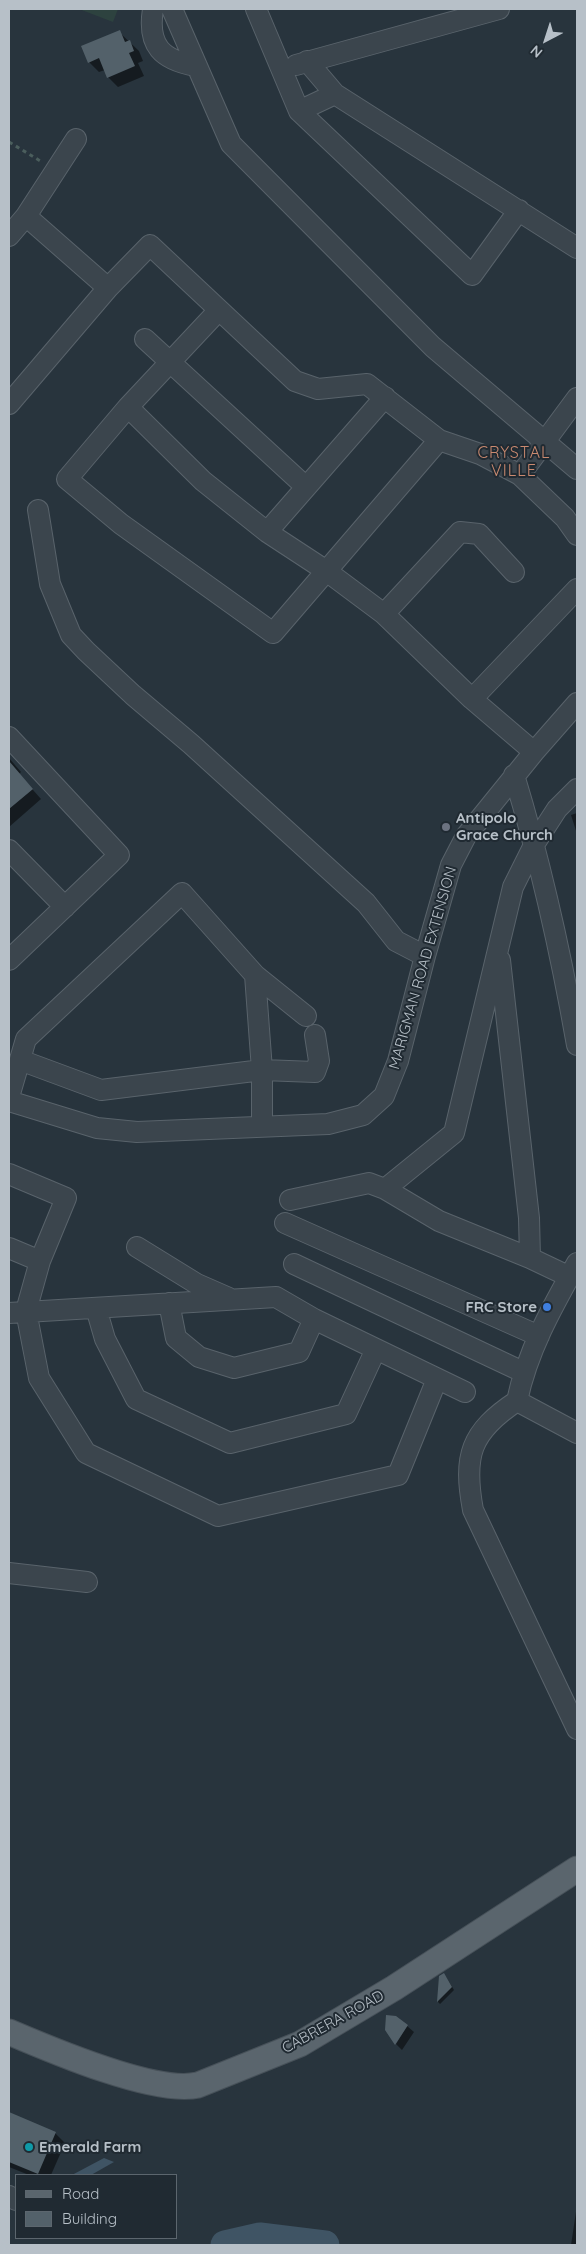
<!DOCTYPE html>
<style>
body{margin:0}
#map{position:relative;width:586px;height:2254px;overflow:hidden;background:#28343d;font-family:Quicksand,sans-serif}
canvas{display:block}
.frame{position:absolute;inset:0;border:10px solid #b7c0c8;pointer-events:none}
.legend{position:absolute;left:15px;top:2174px;width:162px;height:65px;box-sizing:border-box;background:#202a32;border:1px solid #5c666e;margin:0;padding:6px 9px;list-style:none;font-size:15px;color:#b7c0c8}
.legend li{display:flex;align-items:center;gap:10px;height:25px}
.legend b{width:25px;border:1px solid #5c666e}
.north{position:absolute;left:521px;top:15px;width:50px;height:50px;-webkit-text-stroke:4px #202a32;paint-order:stroke;rotate:220deg;font-size:14px;font-weight:700;line-height:20px;text-align:center;color:#b7c0c8}
.north::after{content:'';display:block;margin:auto;width:18px;height:22px;background:#b7c0c8;clip-path:polygon(50% 0,100% 100%,50% 72%,0 100%)}
</style>
<div id="map">
<canvas width="586" height="2254"></canvas>
<div class="frame"></div>
<ul class="legend">
<li><b style="height:6px;background:#5a656d"></b>Road</li>
<li><b style="height:14px;background:#53616a"></b>Building</li>
</ul>
<div class="north">N</div>
</div>
<script>
const g = document.querySelector('canvas').getContext('2d');
g.lineJoin = 'round';
function paint(path, color) { g.fillStyle = color; g.fill(path, 'evenodd'); }
function strokePath(path, color, width, dash) { g.strokeStyle = color; g.lineWidth = width; g.lineCap = dash ? 'butt' : 'round'; g.setLineDash(dash || []); g.stroke(path); }
function write(font, color, halo, rows, align = 'center') {
  g.font = font + ' Quicksand,sans-serif'; g.lineWidth = 4; g.setLineDash([]); g.textBaseline = 'middle'; g.strokeStyle = halo; g.fillStyle = color; for (const [text, x, y, turn = 0] of rows) {
    g.save(); g.translate(x, y); g.rotate((+turn || 0) * Math.PI / 180); g.textAlign = isNaN(turn) ? turn : align; if (halo) g.strokeText(text, 0, 0); g.fillText(text, 0, 0); g.restore();
  }
}
paint(new Path2D(`
 M79,9H118L113,22Z`), '#2d423f');
paint(new Path2D(`
 M104,2158L114,2162L91,2175H72Z`), '#3f5464');
paint(new Path2D(`
 M119,32L139,51L143,61L138,63L144,76L118,87L108,77L105,70L99,72L89,62Z
 M9,758L21,772L19,774L41,799L9,827Z
 M577,813V834L571,815Z
 M440,1976L446,1977L454,1990L440,2004L438,2002Z
 M407,2026L414,2032L402,2050L396,2044Z
 M9,2114L55,2133L65,2143L51,2175H29L9,2167Z
 M577,2205V2245H571Z`), '#0007');
strokePath(new Path2D(`
 M225,2245L260,2237L325,2245`), '#3f5464', 29);
paint(new Path2D(`
 M120,30L125,42L130,40L134,51L129,53L135,66L107,78L99,58L88,63L81,46Z
 M9,761L33,789L9,809Z
 M444,1973L452,1987L437,2002L439,1976Z
 M386,2015L396,2016L408,2025L395,2045L385,2030Z
 M9,2112L56,2132L38,2174L9,2162Z`), '#53616a');
const minor = new Path2D(`
 M153,9C147,46 162,60 196,66
 M172,9L231,144L433,347L577,469
 M256,9L299,111L472,275L519,210
 M307,61L335,94L577,248
 M296,65L499,9
 M299,111L335,94
 M26,216L108,288
 M9,236L26,216L76,139
 M219,310L128,407L67,479L121,524L273,633L439,440
 M145,339L306,487
 M9,404L108,288L150,245L295,381L318,389L367,384L439,440L480,454L520,475L565,518L577,535
 M128,407L203,481L267,532L325,570L384,614L472,699L534,752
 M520,475L577,398
 M38,510L50,584L71,635L86,651L133,695L191,744L366,903L396,941L425,956
 M267,532L385,397
 M384,614L460,532L479,534L514,572
 M472,699L577,589
 M9,737L119,855L9,960
 M514,775C541,864 561,954 577,1045
 M9,850L65,907
 M500,960L529,1218L530,1258L570,1277
 M255,975L306,1016
 M20,1060L101,1090L262,1070L315,1072L319,1061L315,1035
 M9,1097L26,1039L182,893L255,975L262,1070V1126
 M9,1101L97,1128L137,1132L328,1124L363,1115L384,1096L398,1061L425,956L451,865L466,836L534,752L577,703
 M9,1174L66,1198L40,1261L26,1311L39,1378L86,1453L218,1516L398,1475L437,1379
 M385,1189L454,1133L513,887L535,843L557,809L577,789
 M290,1200L369,1183L385,1189L439,1221L530,1258
 M285,1223L539,1336
 M137,1247L197,1284L229,1298
 M9,1248L40,1261
 M294,1264L523,1372
 M169,1303L176,1338L199,1357L234,1368L299,1352L314,1319
 M96,1308L105,1339L136,1399L230,1443L346,1414L376,1349
 M9,1313L276,1297L314,1319L465,1392
 M517,1401C527,1352 552,1307 577,1263
 M577,1433L517,1401C470,1432 463,1456 473,1510L577,1729
 M9,1573L87,1582
 M9,2196L16,2200`);
const major = new Path2D(`
 M9,2032C51,2050 156,2095 198,2085L300,2044L394,1988L577,1869`);
strokePath(minor, '#59636b', 22);
strokePath(major, '#475159', 27);
strokePath(new Path2D(`
 M9,142L42,162`), '#4b5e5d', 3, [4, 4]);
strokePath(minor, '#3b454d', 20);
strokePath(major, '#5a656d', 25);
for (const [x, y, r, color] of [
 [446,827,5,"#6b7280"],
 [547,1307,5,"#3f7fe0"],
 [29,2147,5,"#0f9aa8"]
]) { const dot = new Path2D(); dot.arc(x, y, r, 0, 2 * Math.PI); g.fillStyle = color; g.fill(dot); strokePath(dot, '#202a32', 2); }
write('bold 15px', '#b7c0c8', '#202a32', [
 ["Antipolo",456,818],
 ["Grace Church",456,835],
 ["FRC Store",537,1307,"right"],
 ["Emerald Farm",39,2147]
], 'left');
write('15px', '#b7c0c8', '#202a32', [
 ["MARIGMAN ROAD EXTENSION",423,968,-74],
 ["CABRERA ROAD",333,2022,-29]
]);
g.letterSpacing = '1px';
write('16px', '#ca8a70', '#202a32', [
 ["CRYSTAL",514,453],
 ["VILLE",514,471]
]);
g.letterSpacing = '0px';
</script>
